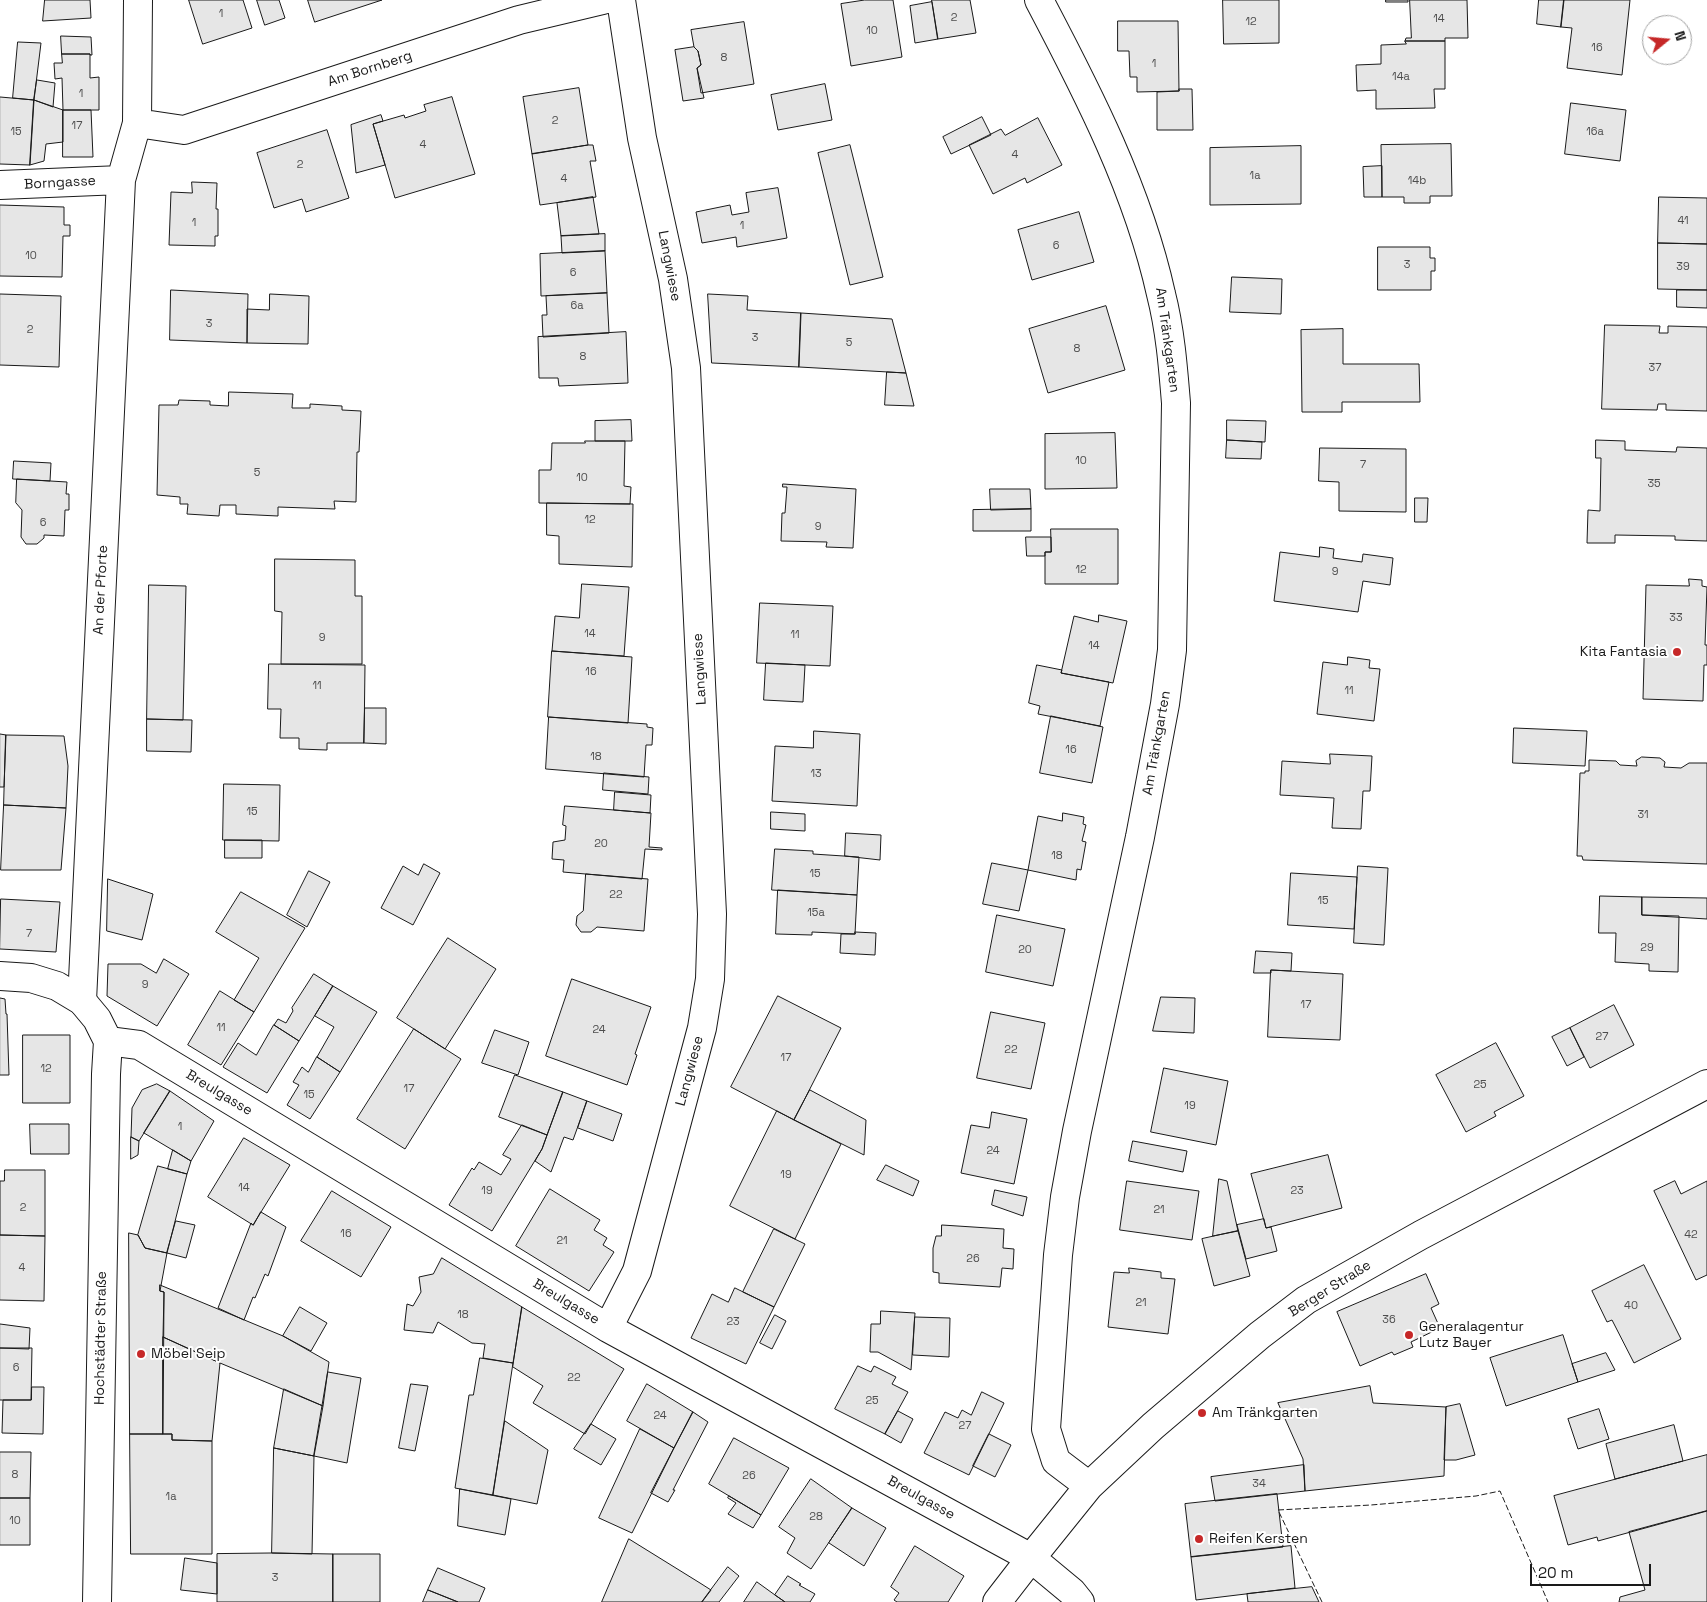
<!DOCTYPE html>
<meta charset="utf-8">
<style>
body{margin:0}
#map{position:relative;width:1707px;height:1602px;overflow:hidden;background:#fff;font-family:"Space Grotesk",sans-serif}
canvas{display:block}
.north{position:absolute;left:1642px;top:15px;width:50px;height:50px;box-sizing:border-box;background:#fff;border:1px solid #a3a3a3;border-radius:50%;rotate:73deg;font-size:14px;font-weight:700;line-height:20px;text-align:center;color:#1a1a1a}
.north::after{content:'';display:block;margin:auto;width:18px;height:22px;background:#c62828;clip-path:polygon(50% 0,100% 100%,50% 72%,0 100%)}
.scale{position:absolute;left:1530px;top:1564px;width:121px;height:22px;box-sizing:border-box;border:2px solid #1a1a1a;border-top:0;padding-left:6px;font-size:15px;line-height:18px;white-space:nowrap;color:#1a1a1a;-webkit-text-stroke:4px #fff;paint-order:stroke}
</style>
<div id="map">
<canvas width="1707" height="1602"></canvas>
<div class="north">N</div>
<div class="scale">20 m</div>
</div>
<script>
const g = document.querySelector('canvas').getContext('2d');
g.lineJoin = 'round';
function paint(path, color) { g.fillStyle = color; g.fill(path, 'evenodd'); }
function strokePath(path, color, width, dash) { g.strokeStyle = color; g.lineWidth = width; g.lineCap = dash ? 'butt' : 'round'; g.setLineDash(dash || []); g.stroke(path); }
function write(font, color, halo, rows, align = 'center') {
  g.font = font + ' "Space Grotesk",sans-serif'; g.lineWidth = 4; g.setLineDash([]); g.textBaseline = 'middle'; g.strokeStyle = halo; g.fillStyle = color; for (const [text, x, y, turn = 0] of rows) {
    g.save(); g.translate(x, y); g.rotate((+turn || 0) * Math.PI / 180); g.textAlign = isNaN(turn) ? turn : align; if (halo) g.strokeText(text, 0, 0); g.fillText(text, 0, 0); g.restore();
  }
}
const building = new Path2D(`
 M45,0H90L91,18L43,21Z
 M189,0H243L252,28L203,44Z
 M257,0H279L285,18L265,25Z
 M308,0H382L315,22Z
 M865,0H893L902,57L851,66L841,4Z
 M932,0H970L976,33L938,39Z
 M1223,0H1279V43L1224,44Z
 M1386,0H1408V2H1386Z
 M1410,0H1467L1468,38H1445V41H1405L1406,38H1411Z
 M1539,0H1564L1561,27L1537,24Z
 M1564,0H1630L1622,75L1567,68L1572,28L1561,27Z
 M932,2L938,39L915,43L910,6Z
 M1118,21H1178L1179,91L1137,92V77H1130L1129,51H1118Z
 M744,22L754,84L701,93L697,68L701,65L698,51L694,47L691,30Z
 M61,36L91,37L92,55H90V54H62Z
 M1405,41H1445V89H1434L1435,108L1376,109V90L1357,91L1356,65L1381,64V45L1406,44Z
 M18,42L41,43L34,100L13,98Z
 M694,47L698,51L701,65L697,68L704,98L683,101L675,50Z
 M62,54H90V78L99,77V110H63L62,78L55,79L54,63H62Z
 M37,80L55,83L53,107L34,100Z
 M825,84L832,120L778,130L771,95Z
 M579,88L588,145L532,154L523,97Z
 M1179,89H1192L1193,130H1157V92L1179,91Z
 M0,97L34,100L30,165L0,164Z
 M452,97L475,174L395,198L373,124L404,115L405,118L426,111L424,105Z
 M34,100L63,110V142L46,144L44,161L30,165Z
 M1571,103L1626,110L1620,161L1565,154Z
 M63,110H91L93,157H63Z
 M381,115L383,121L373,124L385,165L356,173L351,125Z
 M982,117L991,135L951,154L943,137Z
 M1038,118L1062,165L1027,183L1025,178L993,194L969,145L1001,129L1005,135Z
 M327,130L349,198L306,212L302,199L274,208L257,153Z
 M1451,144L1452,196H1430V203H1404V197H1382L1381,145Z
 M588,145H593L596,161H590L596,197L540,205L532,154Z
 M850,145L883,277L850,285L818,153Z
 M1301,146V204L1210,205V148Z
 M1382,166V197H1364L1363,167Z
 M192,182L217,183L216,209H218V236H215V246L169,245L171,192L192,193Z
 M778,188L787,238L737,247L736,237L702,243L696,212L730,205L732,215L749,212L746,193Z
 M593,197L599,234L561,236L557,203Z
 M1659,197L1707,198V244L1658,243Z
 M0,205L64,207V225H70V236H63L62,277L0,276Z
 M1079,212L1094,262L1032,280L1018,230Z
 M605,234V251L562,253L561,236Z
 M1658,243L1707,244V290L1658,289Z
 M1378,247H1430V258H1435V271H1431V290H1378Z
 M605,251L607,293L541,296L540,254Z
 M1232,277L1282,279L1281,314L1230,312Z
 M171,290L248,294L247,343L170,340Z
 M1677,290H1707V308L1677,307Z
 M607,293L609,333L543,337L542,315H547L546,296Z
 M0,294L61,296L59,367L0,365Z
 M270,294L309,296L308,344L247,343V309L269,310Z
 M708,294L748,296L747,310L801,313L799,367L712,363Z
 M1106,306L1125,370L1048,393L1029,329Z
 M801,313L892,319L906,373L799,367Z
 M1605,325L1660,326L1659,333H1668V326L1707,327V411L1666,410V404H1658L1657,410L1602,409Z
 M1343,329V364H1419L1420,402H1342V412H1302L1301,330Z
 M626,332L628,383L559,386L558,378H539L538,337Z
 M887,372L906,373L914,406L885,405Z
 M229,392L293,394L292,408H310V404L342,406V410L361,411L359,452H357L356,502L334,501L335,509L278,507V516L236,514V505H220L219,516L187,514L188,504H180V497L157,495L159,405H178L179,400L210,401V405L228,406Z
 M631,420L632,441H595V421Z
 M1227,420L1266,421L1265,442L1227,440Z
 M1115,433L1117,488L1045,489V434Z
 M1227,440L1262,442L1261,459L1226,458Z
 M1596,440L1625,441V450L1676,452L1677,447L1707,448V541L1675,540V536L1615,535V543H1587L1588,510L1600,511L1601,458H1596Z
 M585,441H625L624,486L631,487L630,504L539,503V470H551L552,443H585Z
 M1320,448L1406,449V512L1339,511V482L1319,481Z
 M14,461L51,463L50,481L13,479Z
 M17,479L67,482L66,494H69V510H65L64,536L44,535V538L37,544H26L21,537L22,510L16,503Z
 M783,484L856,489L853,548L826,547L827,542L781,541L782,513H785L787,487H783Z
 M990,489H1030L1031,509L991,510Z
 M1415,498H1428L1427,522H1415Z
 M547,503L633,504L632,567L559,564V536L547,535Z
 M1031,509V531H973V510Z
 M1051,529H1118V584H1045V552H1051Z
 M1026,537H1051V552H1045V556H1027Z
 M1320,547L1334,549L1333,558L1362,562L1363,554L1393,558L1390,585L1363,581L1358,612L1274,601L1280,552L1319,557Z
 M275,559L355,560V596H362V664H281L282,612L275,611Z
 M1689,579L1702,580V586L1707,587L1705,645H1707V665H1704L1703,701L1643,699L1646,585L1689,586Z
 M582,584L629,587L624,656L552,651L555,616L579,618Z
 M149,585L186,586L183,720L147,719Z
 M760,603L833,606L830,666L757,663Z
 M1099,615L1127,621L1113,683L1061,673L1074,616L1098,622Z
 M552,651L632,657L628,723L548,717Z
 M1348,657L1370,660L1369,668L1380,669L1374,721L1317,714L1323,662L1347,665Z
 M766,663L805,665L803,702L764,700Z
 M269,664L365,665L364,743H327V750L299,749V738H280L281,709H268Z
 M1037,665L1062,670L1061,673L1109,682L1100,726L1038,714L1040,706L1029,703Z
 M365,708H386V744L364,743Z
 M1051,716L1103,727L1092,783L1040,773Z
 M549,717L647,724V727L653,728L652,745H646L644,777L546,769Z
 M147,719L192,720L191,752L147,751Z
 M1514,728L1587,731L1585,766L1513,763Z
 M814,731L860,734L857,806L772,801L775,746L813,748Z
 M0,734L6,735L4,787H0Z
 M6,735L64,736L68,766L66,808L4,805Z
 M1330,754L1372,756L1370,791H1363L1361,829L1332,828L1334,798L1280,795L1282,761L1330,764Z
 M1642,757L1660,758L1665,762L1664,767L1681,768L1689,763H1707V864L1583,860L1582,856H1577L1580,773H1585V771H1589V760L1616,761L1620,765L1637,766L1636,761Z
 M604,773L649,777L648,794L603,790Z
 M224,784L280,785L279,841L223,840Z
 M615,792L651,795L650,813L614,810Z
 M4,805L66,808L61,870H1Z
 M565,806L651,813L649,847L662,848V850L645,849L642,879L563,872L564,860L552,859L553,842L565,840L566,826L563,825Z
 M771,812L805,814V831L771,829Z
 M1063,813L1084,817L1083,824L1086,825L1082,841L1086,842L1081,870L1077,869L1076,880L1028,870L1038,816L1062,821Z
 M846,833L881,835L880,860L845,856Z
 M225,840H262V858H225Z
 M775,849L813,851V854L859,857L857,895L772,890Z
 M992,863L1028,870L1019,911L983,904Z
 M424,864L440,873L413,925L381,908L403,866L418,875Z
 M1358,866L1388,868L1384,945L1354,943Z
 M309,871L330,882L307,927L287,915Z
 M1291,873L1357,877L1354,929L1288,925Z
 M586,874L648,879L644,931L597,927L591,932H581L576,925L577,916L583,911Z
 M108,879L153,894L142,940L107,931Z
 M778,890L857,895L855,934L812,932V935L776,934Z
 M241,892L305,928L254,1012L234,1000L259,958L216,932Z
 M1600,896L1642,897V915L1679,916L1678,972L1649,971V964L1615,962L1616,933H1599Z
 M1642,897L1707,898V919L1642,915Z
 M1,899L60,902L56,952L0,949Z
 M997,915L1065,929L1053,986L986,972Z
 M855,932L876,933L875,955L840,953L841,934H855Z
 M448,938L496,969L445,1049L397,1018Z
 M1256,951L1292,953L1291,971L1271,970V973H1254Z
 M164,959L189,974L157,1026L107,996L108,964H141L156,973Z
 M1271,970L1343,974L1340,1040L1268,1037Z
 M314,974L333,986L299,1041L274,1025L278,1019L286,1023L293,1011L292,1008Z
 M572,979L651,1007L635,1054L637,1055L627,1085L546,1056Z
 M333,986L377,1012L340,1072L317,1057L334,1027L315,1016Z
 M220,991L254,1012L221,1065L188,1045Z
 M778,996L841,1028L794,1120L731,1087Z
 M1161,997L1195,998L1194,1033L1153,1031Z
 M0,998L5,999L6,1014H7L9,1075H0Z
 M1614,1005L1634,1045L1590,1068L1570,1028Z
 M991,1012L1045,1023L1031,1089L977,1078Z
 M274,1025L299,1041L267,1093L223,1067L238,1043L256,1055Z
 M1570,1028L1584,1057L1567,1066L1552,1037Z
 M414,1029L461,1059L405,1149L357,1119Z
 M495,1030L529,1042L518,1075L482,1063Z
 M23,1035H70V1103H23Z
 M1496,1043L1524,1096L1494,1112L1496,1116L1466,1132L1436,1075Z
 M317,1057L340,1072L310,1119L287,1105L299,1085L293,1082L302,1067L308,1072Z
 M1164,1068L1228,1081L1216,1145L1151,1132Z
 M515,1075L563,1092L547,1135L499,1117Z
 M157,1084L170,1091L139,1141L131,1137L132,1108L142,1090Z
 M810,1090L866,1120L864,1155L794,1120Z
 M170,1091L214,1121L191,1161L144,1133Z
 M563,1092L587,1101L573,1140L564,1137L551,1172L535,1161L542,1149Z
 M587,1101L622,1114L613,1141L578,1128Z
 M777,1111L841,1144L795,1239L730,1206Z
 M992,1112L1027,1119L1014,1184L961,1173L971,1125L989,1128Z
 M30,1124H69V1154H31Z
 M522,1125L547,1135L542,1149L492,1231L449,1205L472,1168L474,1170L479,1162L501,1175L511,1159L503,1155Z
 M131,1137L139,1141L138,1155L131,1159Z
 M244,1138L290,1165L253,1225L208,1197Z
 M1133,1141L1187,1151L1183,1172L1129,1161Z
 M173,1150L191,1161L187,1174L168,1169Z
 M1328,1155L1342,1208L1266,1228L1251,1174Z
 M886,1165L919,1181L913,1196L877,1180Z
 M158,1166L187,1174L167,1253L145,1248L138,1235Z
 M5,1170H45V1236L0,1235V1181H4Z
 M1219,1179L1227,1181L1238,1231L1213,1236Z
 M1127,1181L1199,1191L1192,1240L1120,1230Z
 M1675,1181L1681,1194L1707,1181V1275L1696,1280L1654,1191Z
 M550,1189L600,1220L594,1230L607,1238L603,1245L614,1252L589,1291L516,1246Z
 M995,1190L1027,1197L1023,1216L992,1205Z
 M332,1191L391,1227L361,1277L301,1241Z
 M261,1212L286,1227L268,1276L265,1274L255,1298L253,1297L244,1320L218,1308L251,1223L253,1225Z
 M1264,1219L1266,1228L1271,1227L1277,1251L1246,1259L1237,1225Z
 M176,1221L195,1225L186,1258L167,1253Z
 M942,1225L1004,1229L1003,1248L1014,1249L1013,1269L1002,1268L1000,1287L939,1283V1273L933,1272V1248L936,1236H941Z
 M774,1229L805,1244L774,1307L743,1292Z
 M1238,1231L1250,1276L1214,1286L1202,1239Z
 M129,1233L138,1235L145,1248L167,1253L160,1291L164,1292L163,1434H130Z
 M0,1235L45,1236L44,1301L0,1300Z
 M442,1258L522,1307L513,1363L483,1358L485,1344L472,1343L438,1322L433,1333L404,1330L407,1304L413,1306L421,1292L419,1277L433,1274Z
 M1644,1265L1681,1339L1634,1363L1612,1320L1607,1322L1592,1291Z
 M1129,1268L1161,1272V1278L1175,1279L1168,1334L1108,1327L1114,1272L1129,1273Z
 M1426,1274L1439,1304L1431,1308L1440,1328L1411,1342L1413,1347L1394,1355L1392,1352L1360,1366L1337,1312Z
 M160,1285L283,1336L329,1362L323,1406L220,1363L163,1337L164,1292L160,1291Z
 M735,1288L774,1307L746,1364L691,1338L712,1294L728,1302Z
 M300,1307L327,1323L311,1351L283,1336Z
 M522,1307L624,1369L585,1434L533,1403L543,1386L513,1367Z
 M881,1311L915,1313L911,1370L878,1352H870L871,1324H880Z
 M775,1315L786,1321L772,1349L760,1343Z
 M915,1317L950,1318L949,1357L913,1355Z
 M0,1324L30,1328L29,1349L0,1348Z
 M1563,1335L1578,1382L1506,1406L1490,1358Z
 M163,1337L220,1363L212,1441L172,1440V1434H163Z
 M0,1348H32L31,1400H0Z
 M1606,1353L1615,1370L1578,1382L1572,1364Z
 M480,1358L513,1363L493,1495L455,1488L469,1395H473Z
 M858,1366L871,1372L874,1366L896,1377L892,1384L908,1392L885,1434L835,1409Z
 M328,1372L361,1378L347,1463L314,1456Z
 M411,1384L428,1386L415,1451L399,1448Z
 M647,1384L693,1412L674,1448L627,1421Z
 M1370,1386L1373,1403L1446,1407L1444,1476L1305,1491L1303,1459L1278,1403Z
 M32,1387H44L43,1434L2,1433L3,1400H31Z
 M284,1389L323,1406L314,1456L274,1448Z
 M982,1392L1004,1403L969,1475L924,1453L945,1412L958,1418L962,1410L971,1415Z
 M1460,1404L1475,1455L1456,1460H1444L1446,1407Z
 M1599,1409L1609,1439L1578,1449L1568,1419Z
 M898,1411L913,1419L901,1443L885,1434Z
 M693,1412L708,1422L673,1490H675L668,1502L651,1493Z
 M505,1421L548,1450L537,1504L493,1495Z
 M591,1424L616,1439L601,1465L574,1449Z
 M1674,1425L1683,1461L1615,1479L1606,1444Z
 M640,1429L674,1448L632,1533L599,1518Z
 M130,1434H172V1440L212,1441V1554H131Z
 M989,1434L1011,1445L995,1477L973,1466Z
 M734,1438L789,1468L761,1515L709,1484Z
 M274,1448L314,1456L312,1554L272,1553Z
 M0,1452H31L30,1498H0Z
 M1707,1455V1511L1598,1541L1597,1537L1568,1545L1554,1496Z
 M1304,1465L1305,1491L1215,1501L1211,1477Z
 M811,1479L852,1508L811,1569L787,1553L795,1538L779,1527Z
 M460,1489L511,1499L505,1535L458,1526Z
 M1277,1494L1283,1547L1191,1557L1185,1504Z
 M729,1496L761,1515L753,1528L728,1514L736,1503L728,1498Z
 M0,1498H30V1545H0Z
 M852,1508L886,1528L864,1566L829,1543Z
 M1707,1511V1602H1619L1620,1597L1645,1590L1629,1532Z
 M629,1539L700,1583L711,1590L702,1602H602Z
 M915,1546L964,1576L948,1602H897L894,1600L899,1593L891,1587Z
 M1291,1546L1295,1588L1196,1600L1191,1557Z
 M272,1553L333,1554V1602H217V1554Z
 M333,1554H380V1602H333Z
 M185,1558L217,1563V1594L181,1590Z
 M728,1567L739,1576L719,1602H702Z
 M438,1568L485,1588L479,1602H458L428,1590Z
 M788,1576L801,1584L799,1585L815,1594L810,1602H785L775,1595Z
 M757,1582L775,1595L785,1602H744Z
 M1312,1587L1319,1602H1248L1247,1594Z
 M428,1590L458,1602H423Z`);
paint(building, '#e6e6e6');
strokePath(building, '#1a1a1a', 1);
const street = new Path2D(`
 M1039,0C1088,93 1138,190 1161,294C1170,329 1173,366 1176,403L1172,650L1165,704L1140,837L1077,1131L1065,1197L1058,1255L1046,1429L1056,1461L1089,1486
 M137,123L184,130L519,20L603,0
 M0,185L121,180
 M82,1001L121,180L137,123L138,0
 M108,1041L139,1045L608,1328L1031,1558L1072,1592L1080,1602
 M608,1328L637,1271L702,1028L710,979L712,914L686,368L673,279L642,138L621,0
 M997,1602L1031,1558L1089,1486L1153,1426L1220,1369L1260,1335L1306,1300L1421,1235L1707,1084`);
const secondary = new Path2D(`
 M0,976L31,978L57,986L82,1001L97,1019L108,1041L106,1074L97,1602`);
strokePath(street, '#1a1a1a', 30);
strokePath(secondary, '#1a1a1a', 30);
strokePath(street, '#fff', 28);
strokePath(secondary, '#fff', 28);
strokePath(new Path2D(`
 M1322,1602L1278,1510L1371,1505L1476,1496L1500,1491L1548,1602`), '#1a1a1a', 1, [6, 2.5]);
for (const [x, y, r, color] of [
 [1677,652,5,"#c62828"],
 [1409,1335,5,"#c62828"],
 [141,1354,5,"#c62828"],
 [1202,1413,5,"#c62828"],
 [1199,1539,5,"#c62828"]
]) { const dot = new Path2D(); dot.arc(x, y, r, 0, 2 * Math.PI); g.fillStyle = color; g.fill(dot); strokePath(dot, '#fff', 2); }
write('11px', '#4d4d4d', null, [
 ["1",221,14],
 ["2",954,18],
 ["14",1439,19],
 ["12",1251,22],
 ["10",872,31],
 ["16",1597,48],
 ["8",724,58],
 ["1",1154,64],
 ["14a",1401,77],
 ["1",81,94],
 ["2",555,121],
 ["17",77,126],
 ["15",16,132],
 ["16a",1595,132],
 ["4",423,145],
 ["4",1015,155],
 ["2",300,165],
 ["1a",1255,176],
 ["4",564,179],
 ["14b",1417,181],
 ["41",1683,221],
 ["1",194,223],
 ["1",742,226],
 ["6",1056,246],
 ["10",31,256],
 ["3",1407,265],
 ["39",1683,267],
 ["6",573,273],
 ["6a",577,306],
 ["3",209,324],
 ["2",30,330],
 ["3",755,338],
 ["5",849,343],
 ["8",1077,349],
 ["8",583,357],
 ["37",1655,368],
 ["10",1081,461],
 ["7",1363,465],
 ["5",257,473],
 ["10",582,478],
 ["35",1654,484],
 ["12",590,520],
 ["6",43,523],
 ["9",818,527],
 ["12",1081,570],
 ["9",1335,572],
 ["33",1676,618],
 ["14",590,634],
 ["11",795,635],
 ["9",322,638],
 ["14",1094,646],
 ["16",591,672],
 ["11",317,686],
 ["11",1349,691],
 ["16",1071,750],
 ["18",596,757],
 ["13",816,774],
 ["15",252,812],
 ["31",1643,815],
 ["20",601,844],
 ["18",1057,856],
 ["15",815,874],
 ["22",616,895],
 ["15",1323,901],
 ["15a",816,913],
 ["7",29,934],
 ["29",1647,948],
 ["20",1025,950],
 ["9",145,985],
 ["17",1306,1005],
 ["11",221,1028],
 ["24",599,1030],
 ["27",1602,1037],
 ["22",1011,1050],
 ["17",786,1058],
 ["12",46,1069],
 ["25",1480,1085],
 ["17",409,1089],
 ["15",309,1095],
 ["19",1190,1106],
 ["1",180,1127],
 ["24",993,1151],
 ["19",786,1175],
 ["14",244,1188],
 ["19",487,1191],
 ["23",1297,1191],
 ["2",23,1208],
 ["21",1159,1210],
 ["16",346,1234],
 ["42",1691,1235],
 ["21",562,1241],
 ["26",973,1259],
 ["4",22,1268],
 ["21",1141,1303],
 ["40",1631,1306],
 ["18",463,1315],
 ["36",1389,1320],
 ["23",733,1322],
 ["6",16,1368],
 ["22",574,1378],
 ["25",872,1401],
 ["24",660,1416],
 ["27",965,1426],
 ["8",15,1475],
 ["26",749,1476],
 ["34",1259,1484],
 ["1a",171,1497],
 ["28",816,1517],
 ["10",15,1521],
 ["3",275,1578]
]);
write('14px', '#1a1a1a', '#fff', [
 ["Am Bornberg",370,69,-18],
 ["Borngasse",60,183,-3],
 ["Langwiese",669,266,79],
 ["Am Tränkgarten",1167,340,82],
 ["An der Pforte",101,590,-87],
 ["Langwiese",700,669,-93],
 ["Am Tränkgarten",1157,743,-80],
 ["Langwiese",690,1071,-75],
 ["Breulgasse",219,1093,31],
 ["Berger Straße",1330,1289,-32],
 ["Breulgasse",566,1302,31],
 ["Hochstädter Straße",101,1338,-89],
 ["Breulgasse",921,1498,29]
]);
write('14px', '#1a1a1a', '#fff', [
 ["Kita Fantasia",1667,652,"right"],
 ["Generalagentur",1419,1327],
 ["Lutz Bayer",1419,1343],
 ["Möbel Seip",151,1354],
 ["Am Tränkgarten",1212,1413],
 ["Reifen Kersten",1209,1539]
], 'left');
</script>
